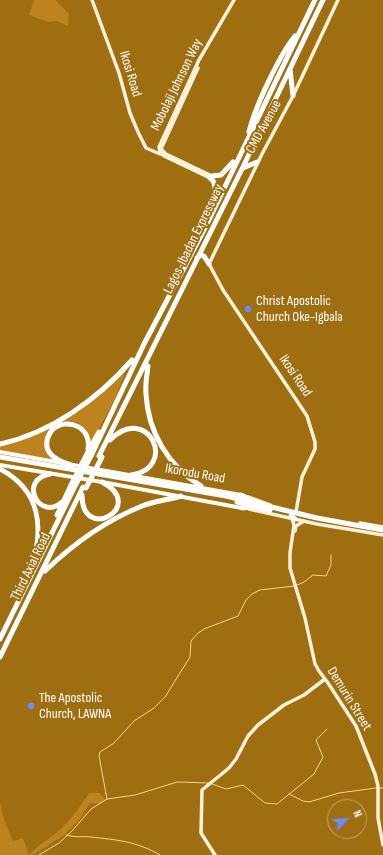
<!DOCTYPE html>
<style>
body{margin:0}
#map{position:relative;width:383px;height:855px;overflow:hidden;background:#9f6e11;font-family:"Sofia Sans Condensed",sans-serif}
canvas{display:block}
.north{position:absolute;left:327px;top:799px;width:40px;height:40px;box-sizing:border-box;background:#9f6e11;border:1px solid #c5a870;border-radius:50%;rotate:64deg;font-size:11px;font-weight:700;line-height:16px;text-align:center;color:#fff}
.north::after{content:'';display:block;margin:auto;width:14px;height:18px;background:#6c89ff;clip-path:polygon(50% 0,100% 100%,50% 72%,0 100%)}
</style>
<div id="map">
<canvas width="383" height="855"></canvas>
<div class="north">N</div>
</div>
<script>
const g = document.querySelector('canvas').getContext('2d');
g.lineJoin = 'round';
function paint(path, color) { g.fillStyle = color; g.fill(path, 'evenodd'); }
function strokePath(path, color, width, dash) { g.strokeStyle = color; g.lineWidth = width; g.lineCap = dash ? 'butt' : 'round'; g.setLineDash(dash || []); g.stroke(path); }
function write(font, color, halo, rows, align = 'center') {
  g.font = font + ' "Sofia Sans Condensed",sans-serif'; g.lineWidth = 4; g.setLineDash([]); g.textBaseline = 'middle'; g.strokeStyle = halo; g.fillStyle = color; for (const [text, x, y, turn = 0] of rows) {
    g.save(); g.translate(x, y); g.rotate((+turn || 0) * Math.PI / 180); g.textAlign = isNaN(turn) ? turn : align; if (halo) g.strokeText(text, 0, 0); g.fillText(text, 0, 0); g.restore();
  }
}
paint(new Path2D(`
 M34,0H56L69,14L68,26L57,21L48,22L29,15Z
 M127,368L114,401L91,444C80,415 71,417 48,434L49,455L53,460L0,450V445L63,419Z
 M89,793H99L105,799L101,804L90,803L79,820L63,836L33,855H0V801L3,817L13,841L23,838L29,855C36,847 43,843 51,837C67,825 79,809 89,793Z`), '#bc831f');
strokePath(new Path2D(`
 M212,784L226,789L243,785L265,803L277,804L314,774L323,757L316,740L327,729
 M379,788H383
 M289,794L303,801L309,802L339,793L376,788
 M107,799L99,756L100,752L114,743L134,721L154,708L165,697L190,657L191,641L197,634L204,629L238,616L246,600L252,594L260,590L295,586L304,582L313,575L326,576L331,565V555
 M66,835C77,838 81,836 91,837C117,840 136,841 160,855
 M39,855L59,843L72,831L91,809L107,799L135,795L177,782L209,783`), '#f8d599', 1);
strokePath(new Path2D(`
 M92,0L119,73L130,113L138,132L146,148L160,154
 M198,68L161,149L166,154L212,176
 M210,178L164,156L160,152L159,147L199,60L234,0
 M248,497L270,505
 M249,509L317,524L383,535
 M296,512L302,477L315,449V442L307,416L223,290L209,264L262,154L293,96L338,0
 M292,519L294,525L290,553V568L305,618L315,664L319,671L328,683L356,726L375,774L378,786V818L383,845
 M360,523L383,527
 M295,531L296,526L304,521
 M215,855L201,833L202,790L229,768L236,759L248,736L258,725L284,705L304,695L325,679`), '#fef1d8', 3.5);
strokePath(new Path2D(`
 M0,452L241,495
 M0,465L102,482L242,508`), '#fffcf6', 4);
strokePath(new Path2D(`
 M290,69L293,96
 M249,132C255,107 279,56 295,36
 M243,168L257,162
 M212,176L221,175L233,162
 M209,212C212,203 220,184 210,178
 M196,230L206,226
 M197,258L201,255L204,256L209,264
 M148,366C147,375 145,384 146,394C148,432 168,466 201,486
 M110,440C148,402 179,468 131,475
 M0,444C51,433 98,399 132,360
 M88,452L99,432
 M92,454L144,344L206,226L315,0
 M99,456L242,169L323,0
 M0,457L226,496L317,518L383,530
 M71,465C54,460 38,450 52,430C68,416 92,428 88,449
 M0,469C42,491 44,529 31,570
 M50,474C17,480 40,522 62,502
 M82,495C82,544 148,506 102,482
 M241,495L251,500
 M237,502L270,510
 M242,508L252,507
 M57,515L71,485
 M291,516L295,519
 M45,571C73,544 105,521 142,506C155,501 168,500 181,496
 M0,639L75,486
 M0,657L83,487`), '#fff', 5);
strokePath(new Path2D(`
 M71,485L88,452
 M75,486L92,454
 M86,488L102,457`), '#fff', 5);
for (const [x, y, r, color] of [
 [248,309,4,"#6c89ff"],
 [31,706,4,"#6c89ff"]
]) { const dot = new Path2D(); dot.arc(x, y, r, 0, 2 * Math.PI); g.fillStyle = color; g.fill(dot); strokePath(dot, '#9f6e11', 1.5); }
write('14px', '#fff', '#9f6e11', [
 ["Ikosi Road",130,74,73],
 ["Mobolaji Johnson Way",177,85,-64],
 ["CMD Avenue",264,127,-61],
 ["Lagos-Ibadan Expressway",194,239,-64],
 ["Ikosi Road",295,376,56],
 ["Ikorodu Road",195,474,10],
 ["Third Axial Road",31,567,-64],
 ["Demurin Street",349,699,58]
]);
write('14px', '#fff', '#9f6e11', [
 ["Christ Apostolic",256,301],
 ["Church Oke-Igbala",256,317],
 ["The Apostolic",39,698],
 ["Church, LAWNA",39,714]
], 'left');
</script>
